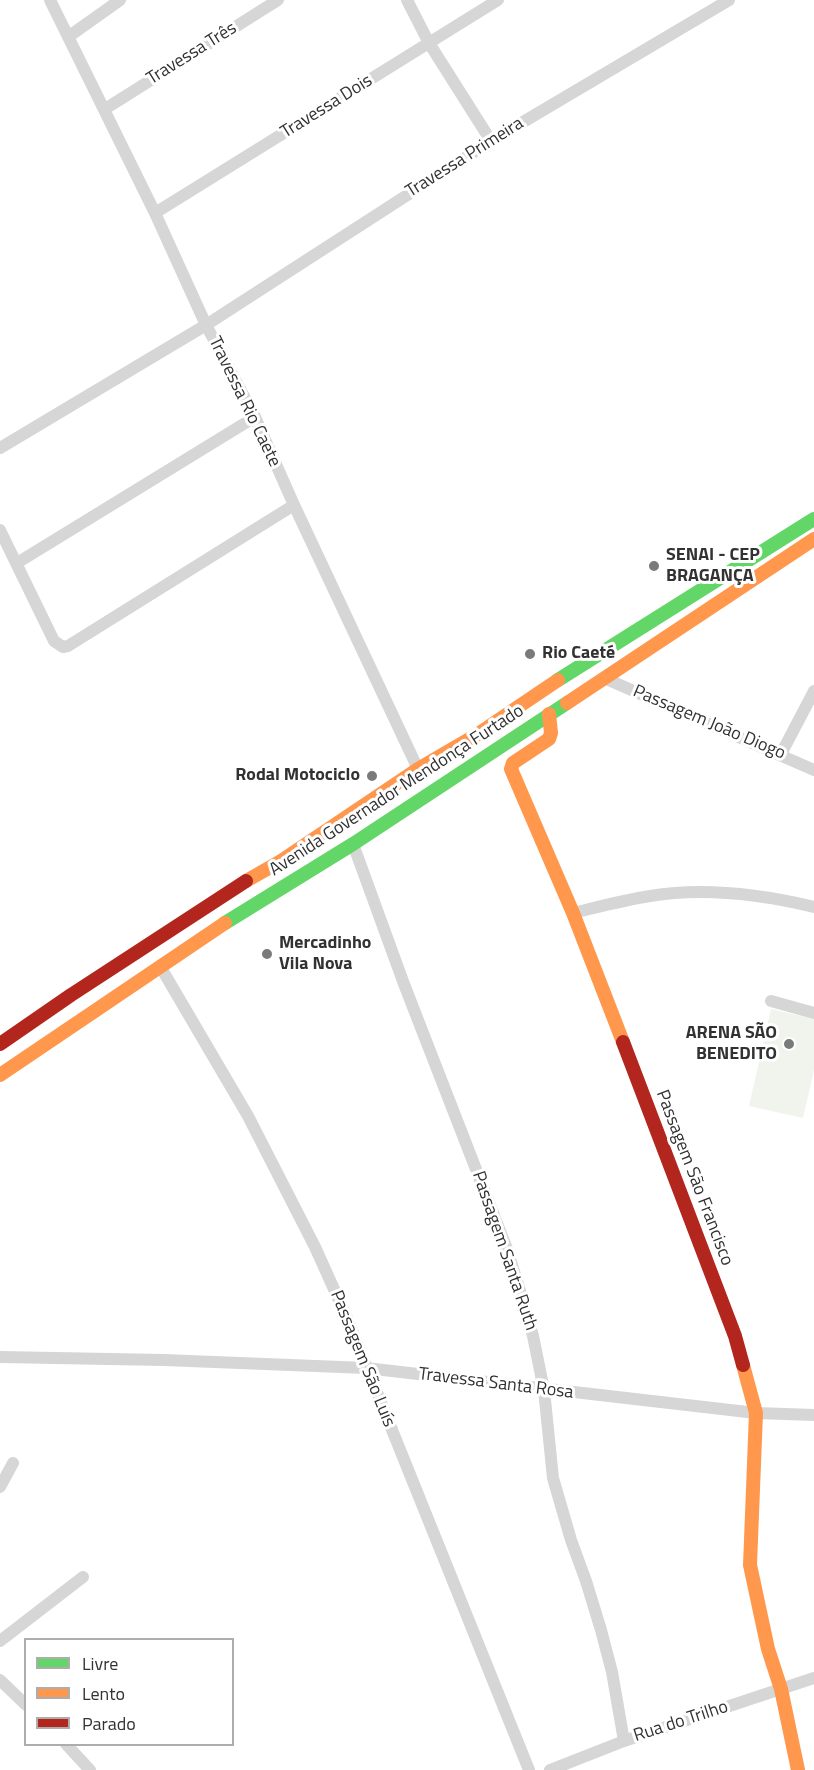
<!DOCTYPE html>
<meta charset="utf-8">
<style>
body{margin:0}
#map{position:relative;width:814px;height:1770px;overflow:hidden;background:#fff;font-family:"Titillium Web",sans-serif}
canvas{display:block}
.legend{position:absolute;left:24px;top:1638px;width:210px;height:108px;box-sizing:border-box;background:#fff;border:2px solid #adadad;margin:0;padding:8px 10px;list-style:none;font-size:18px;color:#323232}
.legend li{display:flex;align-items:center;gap:12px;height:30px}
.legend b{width:30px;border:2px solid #adadad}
</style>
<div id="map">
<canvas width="814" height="1770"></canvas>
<ul class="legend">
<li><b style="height:8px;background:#63d668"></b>Livre</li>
<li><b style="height:8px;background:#ff974d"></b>Lento</li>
<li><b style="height:8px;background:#b3261e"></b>Parado</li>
</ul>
</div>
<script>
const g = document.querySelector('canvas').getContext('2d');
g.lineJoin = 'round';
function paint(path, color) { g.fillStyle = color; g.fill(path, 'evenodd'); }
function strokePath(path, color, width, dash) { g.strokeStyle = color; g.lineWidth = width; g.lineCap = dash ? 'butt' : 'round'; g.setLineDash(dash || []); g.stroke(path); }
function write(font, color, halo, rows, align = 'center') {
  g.font = font + ' "Titillium Web",sans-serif'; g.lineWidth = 6; g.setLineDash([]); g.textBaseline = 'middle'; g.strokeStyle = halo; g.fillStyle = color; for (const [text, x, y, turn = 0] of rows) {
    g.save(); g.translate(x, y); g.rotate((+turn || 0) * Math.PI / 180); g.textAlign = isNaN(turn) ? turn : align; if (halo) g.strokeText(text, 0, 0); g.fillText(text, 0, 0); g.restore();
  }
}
paint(new Path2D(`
 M771,1009L814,1019V1070L803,1118L749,1106Z`), '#f1f4ed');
strokePath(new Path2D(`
 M50,0L155,213L206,325L255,417L294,505L418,769
 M407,0L429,43L491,141
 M68,37L120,0
 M105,109L278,0
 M155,213L498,0
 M0,448L206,325L491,141L729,0
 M0,530L54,641L63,647L68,646L294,505
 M17,563L255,417
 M604,678L814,770
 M781,754L814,691
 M353,844L404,984L507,1249L521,1294L533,1336L544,1390L553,1478L571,1540L586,1581L601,1630L612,1672L624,1741
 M573,913C598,907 624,900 650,896C705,887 760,894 814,907
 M160,966L248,1116L315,1247L347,1318L529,1770
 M771,1001L814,1013
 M0,1357L164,1360L366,1368L756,1413L814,1415
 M0,1487L13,1463
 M0,1641L83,1577
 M0,1680L26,1705
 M66,1744L90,1770
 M550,1770L624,1741L814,1678`), '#d6d6d6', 12);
strokePath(new Path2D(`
 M558,680L814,519
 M225,923L353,844L567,703`), '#63d668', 14);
strokePath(new Path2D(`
 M567,703L814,539
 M549,714L551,733L549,739L513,763L511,769L573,913L623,1042
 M246,881L281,861L418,769L478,734L558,680
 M0,1075L225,923
 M743,1365L756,1413L750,1565L768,1649L781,1689L798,1770`), '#ff974d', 14);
strokePath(new Path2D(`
 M623,1042L735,1336L743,1365
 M0,1044L71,995L246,881`), '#b3261e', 14);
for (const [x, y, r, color] of [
 [654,566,6,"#7a7a7a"],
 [530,654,6,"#7a7a7a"],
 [372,776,6,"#7a7a7a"],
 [267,954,6,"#7a7a7a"],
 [789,1044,6,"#7a7a7a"]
]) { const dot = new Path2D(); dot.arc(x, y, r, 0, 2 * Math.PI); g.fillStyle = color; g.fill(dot); strokePath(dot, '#fff', 2); }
write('18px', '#323232', '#fff', [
 ["Travessa Três",192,54,-32],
 ["Travessa Dois",327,107,-32],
 ["Travessa Primeira",465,158,-32],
 ["Travessa Rio Caete",244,402,64],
 ["Passagem João Diogo",709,723,23],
 ["Avenida Governador Mendonça Furtado",397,791,-33],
 ["Passagem São Francisco",694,1178,69],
 ["Passagem Santa Ruth",504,1251,71],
 ["Passagem São Luís",362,1359,68],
 ["Travessa Santa Rosa",496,1384,7],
 ["Rua do Trilho",681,1722,-18]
]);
write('bold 18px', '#323232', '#fff', [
 ["SENAI - CEP",666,556],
 ["BRAGANÇA",666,577],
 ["Rio Caeté",542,654],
 ["Rodal Motociclo",360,776,"right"],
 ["Mercadinho",279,944],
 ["Vila Nova",279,965],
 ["ARENA SÃO",777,1034,"right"],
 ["BENEDITO",777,1055,"right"]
], 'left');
</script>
